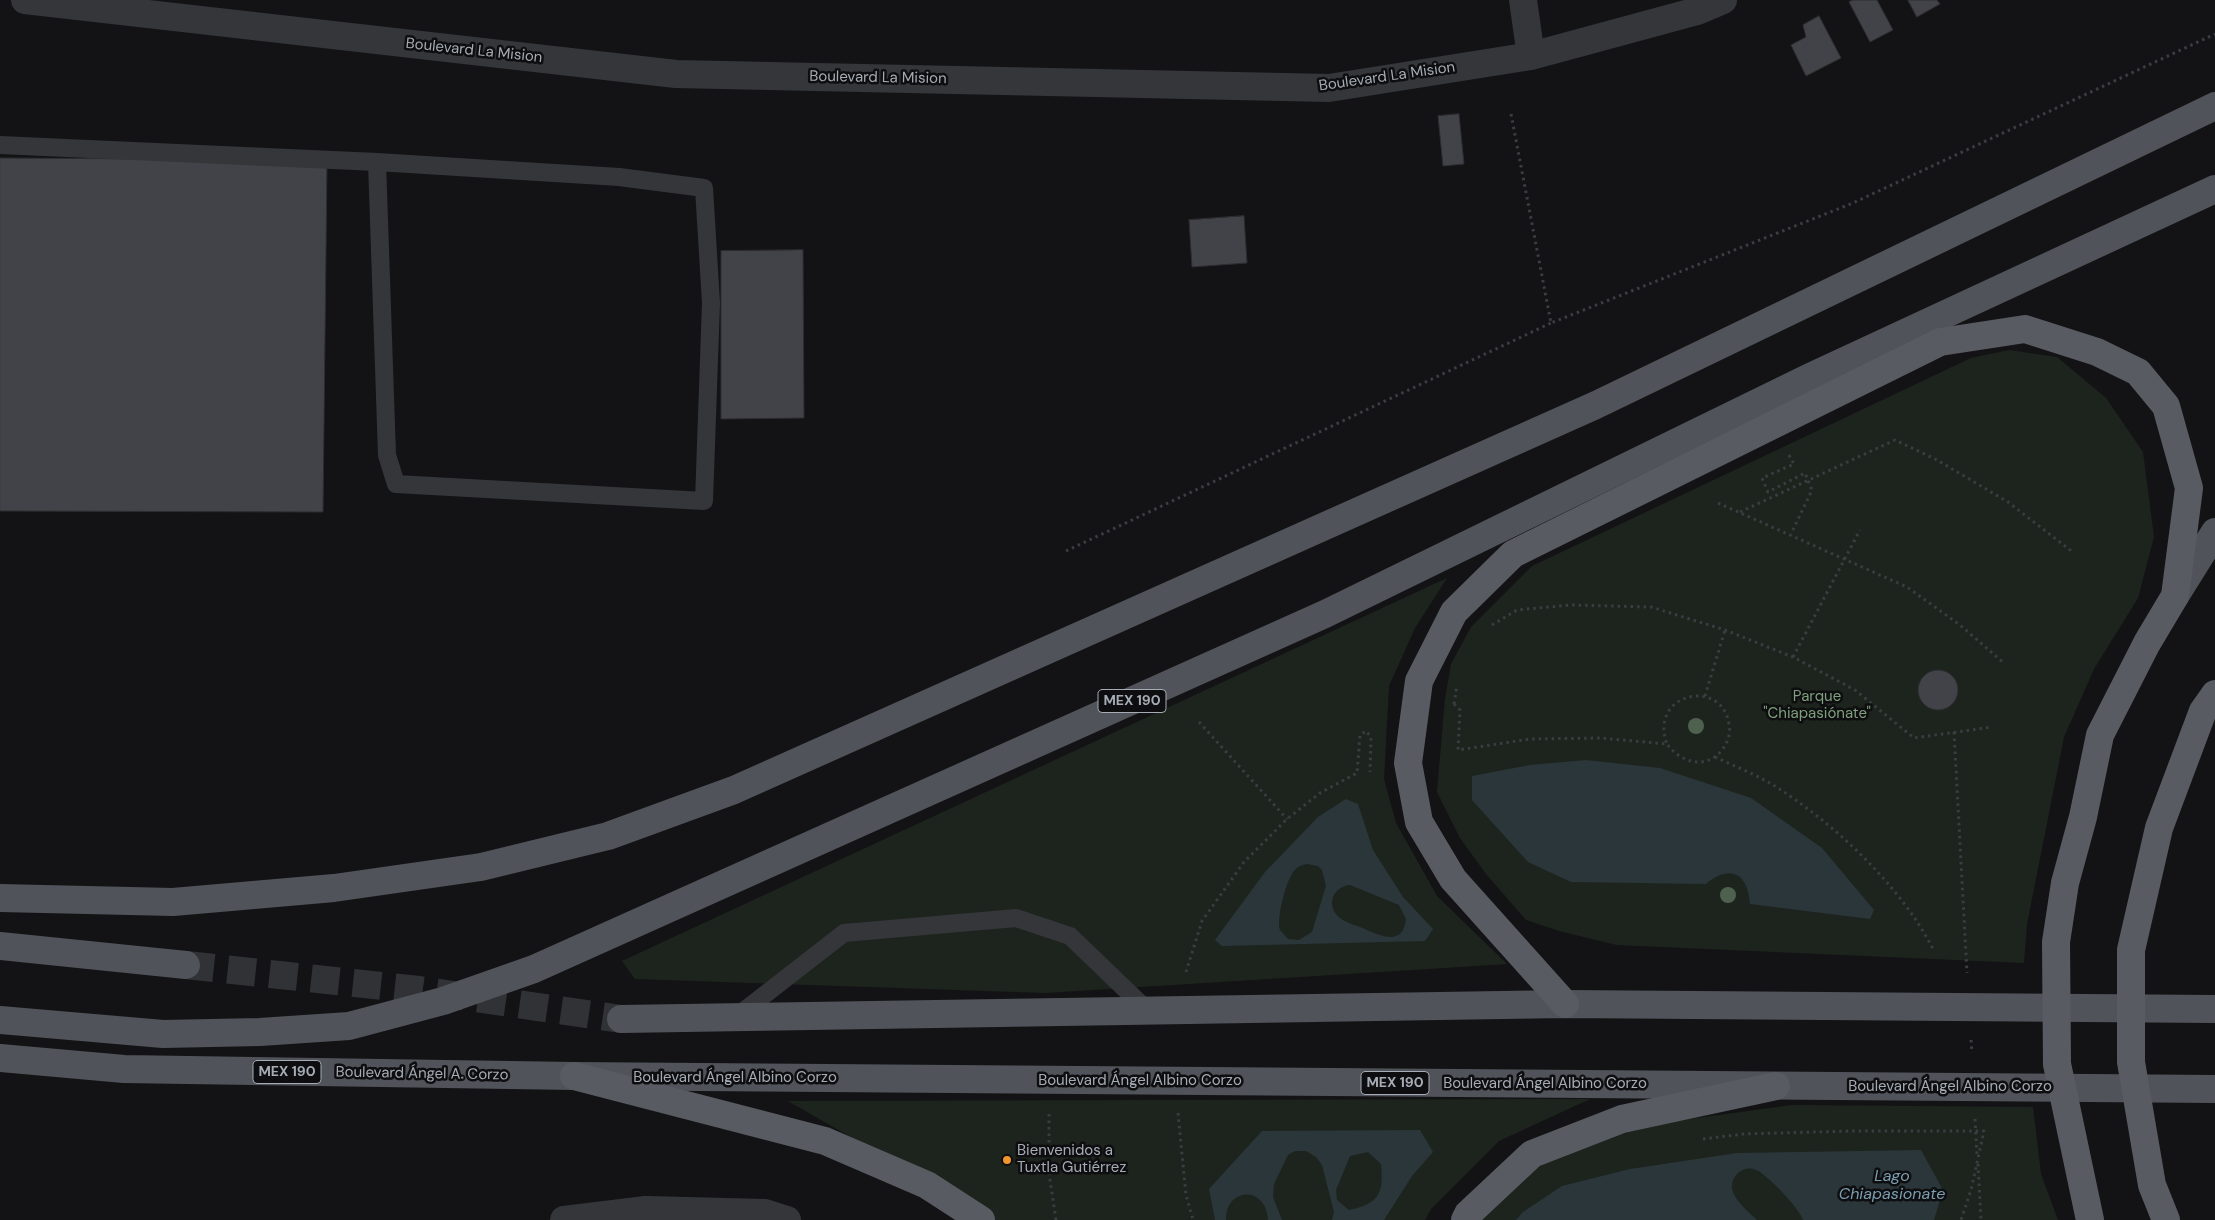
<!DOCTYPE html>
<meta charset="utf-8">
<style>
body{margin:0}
canvas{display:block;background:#131315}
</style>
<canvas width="2215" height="1220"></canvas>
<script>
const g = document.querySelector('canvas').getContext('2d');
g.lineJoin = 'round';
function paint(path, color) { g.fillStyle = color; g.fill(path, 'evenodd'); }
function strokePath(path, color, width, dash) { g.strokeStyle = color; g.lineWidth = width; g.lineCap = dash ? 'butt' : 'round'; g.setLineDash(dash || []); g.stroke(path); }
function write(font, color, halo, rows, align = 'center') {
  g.font = font + ' "DM Sans",sans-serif'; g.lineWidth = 5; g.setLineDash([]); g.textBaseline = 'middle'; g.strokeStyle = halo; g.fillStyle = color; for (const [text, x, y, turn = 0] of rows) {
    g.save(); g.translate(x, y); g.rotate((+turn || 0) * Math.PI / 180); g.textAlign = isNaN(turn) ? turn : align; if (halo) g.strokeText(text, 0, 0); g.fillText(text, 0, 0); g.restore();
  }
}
paint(new Path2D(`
 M2009,350L2057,357L2106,398L2143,452L2154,537L2138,598L2094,669L2064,737L2027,924L2024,963L1617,945L1559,931L1526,920L1486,874L1460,838L1437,792L1445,699L1451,664L1471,627L1532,566L1971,358Z
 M1447,578L1415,628L1389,686L1384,779L1396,823L1437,896L1507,964L1045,993L635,979L622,961Z
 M1590,1099L1499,1141L1431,1209L1425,1220H996L788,1101Z
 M1792,1105L2033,1107L2041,1174L2058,1220H1480L1533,1167L1624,1128Z`), '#1d241d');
paint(new Path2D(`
 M1586,760L1660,768L1751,798L1822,848L1874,910L1870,919L1750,904C1748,873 1730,864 1706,884L1571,882L1528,862L1472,800V776L1530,765Z
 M1346,799L1358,804L1373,850L1403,897L1433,929L1425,941L1222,946L1215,940L1265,872L1318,817ZM1307,864L1318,866L1322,870L1326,886L1312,932L1299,940L1288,939L1280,930C1276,919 1286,882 1293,872C1297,867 1301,865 1307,864ZM1350,885L1399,905L1406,919C1403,949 1377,934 1360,927C1352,924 1341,921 1336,914C1326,901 1336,886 1350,885Z
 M1420,1130L1433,1152L1412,1176L1384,1220H1332L1334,1212L1322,1165L1316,1157L1306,1151H1295L1288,1155L1274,1184L1273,1197L1282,1220H1268C1266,1184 1225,1188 1226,1220H1215L1209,1189L1262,1131ZM1368,1152L1381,1164C1384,1193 1379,1204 1349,1210L1337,1200L1336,1190L1350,1156Z
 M1921,1150L1943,1190L1934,1220H1803C1800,1209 1767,1174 1756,1170C1750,1167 1742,1169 1738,1173C1720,1190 1746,1209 1757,1220H1516L1523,1212L1562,1186L1630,1169L1737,1153Z`), '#2b363a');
const building = new Path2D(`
 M1853,0H1877L1893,30L1870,42L1849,2Z
 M1908,0H1937L1940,4L1917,17Z
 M1819,16L1841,58L1806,76L1791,45L1806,37L1803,25Z
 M1459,114L1464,164L1443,166L1438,116Z
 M0,158L327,160L323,512L0,511Z
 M1244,216L1247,263L1192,267L1189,220Z
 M803,250L804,418L721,419V251Z
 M1918 690a20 20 0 1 1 40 0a20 20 0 1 1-40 0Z`);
paint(building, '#424348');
strokePath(building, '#2d2d31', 1);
strokePath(new Path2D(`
 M186,965L419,990L621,1019`), '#303235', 28, [28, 14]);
strokePath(new Path2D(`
 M1511,114L1551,323L1853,203L2215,34
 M1789,455L1794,464L1762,478L1768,492L1805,473L1812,490L1791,534
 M1718,503L1907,587L1960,625L2005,664
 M1740,512L1895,440L1937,460L2008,502L2074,553
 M1066,551L1551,323
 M1492,625L1517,610L1570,605L1651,607L1725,630L1793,657L1855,690L1914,738L1992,727
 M1793,657L1860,530
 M1705,696L1725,630
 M1454,704L1457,685
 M1454,704L1460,710L1458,750L1530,739L1600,738L1667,744C1681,763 1706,770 1722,750C1728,742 1731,733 1729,724C1722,677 1648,693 1667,744
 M1199,722L1287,819
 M1954,732L1967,973
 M1715,757C1734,766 1755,774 1773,785C1833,822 1901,886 1933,949
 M1186,972L1202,921L1244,862L1287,819L1320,793L1357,773L1360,735L1366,731L1371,737L1370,772
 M1971,1040L1972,1053
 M1178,1113L1186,1195L1193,1220
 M1049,1114V1173L1056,1220
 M1975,1119L1977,1156
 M1703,1139L1743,1134L1852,1131H1984L1971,1190L1961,1220
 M1978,1164L1981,1220`), '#3a3d41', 3, [2.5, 4]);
strokePath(new Path2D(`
 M0,145L377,162L619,177L704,188L711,303L704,501L396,484L387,455L377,162
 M736,1017L844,933L1016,918L1070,936L1148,1011`), '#34363a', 18);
strokePath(new Path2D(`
 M25,0L676,74L1329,88L1531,56L1697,11L1723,0
 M1523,0L1531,56
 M564,1220L646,1210L765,1213L787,1220`), '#34363a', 28);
strokePath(new Path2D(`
 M2175,596L2215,532
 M0,898L173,902L334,888L481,867L608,836L734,790L1596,405L2215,106
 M0,946L186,965
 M621,1019L1565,1004L2215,1009
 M0,1020L163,1034L260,1032L349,1026L443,1001L534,969L1325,614L1810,377L2215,189
 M0,1058L124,1069L574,1076L2215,1089`), '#505359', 28);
strokePath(new Path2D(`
 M1565,1004L1453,879L1419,822L1408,763L1419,681L1454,612L1513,554L1940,342L2025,329L2097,352L2138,372L2166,406L2189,488L2175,596L2147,643L2100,735L2083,817L2065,883L2056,942L2057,1064L2090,1220
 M574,1076L825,1141L927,1185L981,1220
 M1465,1220L1468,1214L1532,1154L1622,1119L1776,1086
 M2166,1220L2152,1185L2131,1062V950L2159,828L2203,711L2215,694`), '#585c62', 28);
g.fillStyle = '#4e614e';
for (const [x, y] of [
 [1696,726],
 [1728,895]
]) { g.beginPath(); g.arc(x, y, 8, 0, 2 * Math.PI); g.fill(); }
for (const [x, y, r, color] of [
 [1007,1160,5,"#f0962f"]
]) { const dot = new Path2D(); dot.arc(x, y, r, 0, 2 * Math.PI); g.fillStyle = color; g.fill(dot); strokePath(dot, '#0e0e10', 2); }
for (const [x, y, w] of [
 [1132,701,68],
 [287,1072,68],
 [1395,1083,68]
]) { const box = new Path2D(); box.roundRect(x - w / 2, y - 11.5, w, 23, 4); g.fillStyle = '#0e0e10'; g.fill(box); strokePath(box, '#a5acb5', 1); }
write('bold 14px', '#a5acb5', null, [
 ["MEX 190",1132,701],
 ["MEX 190",287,1072],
 ["MEX 190",1395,1083]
]);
write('15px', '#a5acb5', '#0e0e10', [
 ["Boulevard La Mision",474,51,6],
 ["Boulevard La Mision",1387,77,-8],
 ["Boulevard La Mision",878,78,1],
 ["Boulevard Ángel A. Corzo",422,1074,1],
 ["Boulevard Ángel Albino Corzo",735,1078],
 ["Boulevard Ángel Albino Corzo",1140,1081],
 ["Boulevard Ángel Albino Corzo",1545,1084],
 ["Boulevard Ángel Albino Corzo",1950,1087]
]);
write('15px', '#7ea07c', '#0e0e10', [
 ["Parque",1817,697],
 ["\"Chiapasiónate\"",1817,714]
]);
write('15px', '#a5acb5', '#0e0e10', [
 ["Bienvenidos a",1017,1151],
 ["Tuxtla Gutiérrez",1017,1168]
], 'left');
write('italic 16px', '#7b9eb0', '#0e0e10', [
 ["Lago",1892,1177],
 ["Chiapasionate",1892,1195]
]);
</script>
